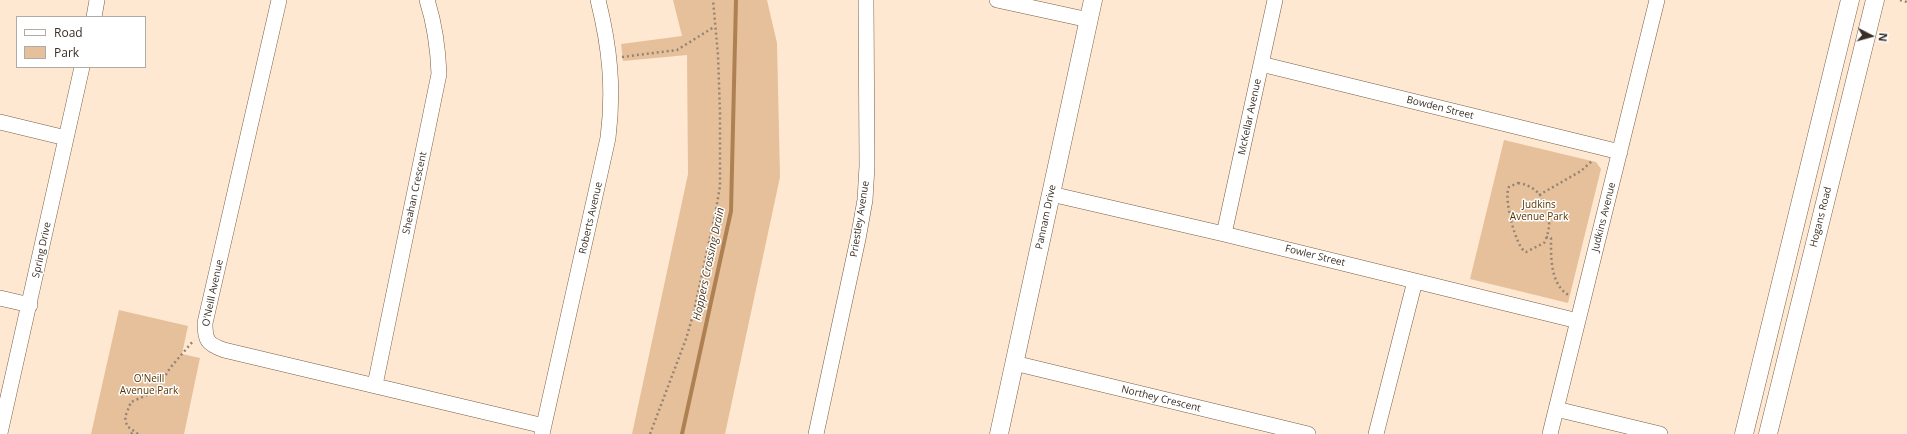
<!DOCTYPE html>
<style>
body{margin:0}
#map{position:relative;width:1907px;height:434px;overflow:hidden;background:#ffe8d1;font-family:"Open Sans",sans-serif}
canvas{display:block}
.legend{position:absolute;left:16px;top:16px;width:130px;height:52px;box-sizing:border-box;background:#fff;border:1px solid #b0aba7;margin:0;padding:5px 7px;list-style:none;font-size:12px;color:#392e23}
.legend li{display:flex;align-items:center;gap:8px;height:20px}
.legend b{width:20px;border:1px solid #b0aba7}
.north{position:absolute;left:1851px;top:16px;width:40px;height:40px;-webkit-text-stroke:3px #fff;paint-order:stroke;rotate:96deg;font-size:11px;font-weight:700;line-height:16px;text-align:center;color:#392e23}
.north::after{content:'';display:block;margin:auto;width:14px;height:18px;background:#392e23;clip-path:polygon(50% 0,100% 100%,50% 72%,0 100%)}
</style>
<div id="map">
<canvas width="1907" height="434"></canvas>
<ul class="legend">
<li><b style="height:5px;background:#fff"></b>Road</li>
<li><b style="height:11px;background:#e6c09b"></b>Park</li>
</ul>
<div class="north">N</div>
</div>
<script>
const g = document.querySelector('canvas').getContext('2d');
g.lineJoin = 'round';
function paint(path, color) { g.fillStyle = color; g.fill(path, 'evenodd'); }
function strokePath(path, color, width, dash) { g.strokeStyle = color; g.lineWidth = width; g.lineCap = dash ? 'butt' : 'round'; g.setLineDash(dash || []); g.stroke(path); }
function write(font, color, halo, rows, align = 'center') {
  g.font = font + ' "Open Sans",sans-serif'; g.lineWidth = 3; g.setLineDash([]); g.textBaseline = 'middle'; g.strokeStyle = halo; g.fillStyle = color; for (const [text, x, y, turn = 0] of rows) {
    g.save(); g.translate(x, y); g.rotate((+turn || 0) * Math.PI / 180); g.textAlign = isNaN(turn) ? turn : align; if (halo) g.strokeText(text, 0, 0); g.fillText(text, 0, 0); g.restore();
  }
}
paint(new Path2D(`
 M673,0H767L777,43L780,177L725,434H632L688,174L687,55L623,61L621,44L682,36Z
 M1504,140L1596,162L1601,169L1568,303L1470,279Z
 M119,310L188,326L182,354L200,358L184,434H91Z`), '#e6c09b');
strokePath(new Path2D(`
 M682,434L731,211L736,0`), '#ae8153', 4);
const minor = new Path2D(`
 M279,0L205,323C205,340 207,344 224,350L544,426
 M997,0L1089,20
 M94,17L97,0
 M1261,64L1620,152
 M0,122L66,138
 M1051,194L1224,234L1578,321
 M1224,234L1275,0
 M0,298L30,305
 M1014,363L1308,434
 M375,385L439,74C438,48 435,25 427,0
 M1556,409L1660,434
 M0,433L82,67
 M542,434L608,138C614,89 610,48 598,0
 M816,434L858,239L865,200L867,166L866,0
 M1376,434L1415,281
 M1550,434L1657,0`);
const tertiary = new Path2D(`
 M999,434L1093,0
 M1744,434L1850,0
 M1768,434L1875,0`);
strokePath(minor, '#785f46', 16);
strokePath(tertiary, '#785f46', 19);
strokePath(new Path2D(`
 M1900,0L1907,2
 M622,57L677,50L714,27
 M1518,183C1547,187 1556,220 1544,243L1526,252C1516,249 1503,197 1509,187Z
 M1539,195L1581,171L1593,160
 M1546,237L1551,238C1551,258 1550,285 1570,296
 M131,434L134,431
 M138,434L127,426L125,417L131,402L156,391L170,368L194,340
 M650,434L686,339L693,315L716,210L720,186V113L718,55L713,0`), '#958474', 2.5, [2, 3]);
strokePath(minor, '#fff', 15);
strokePath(tertiary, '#fff', 18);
write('10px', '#392e23', '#fff', [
 ["Bowden Street",1440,108,14],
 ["McKellar Avenue",1250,117,-78],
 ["Sheahan Crescent",415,193,-78],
 ["Pannam Drive",1046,217,-78],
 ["Judkins Avenue",1604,217,-76],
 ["Hogans Road",1821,217,-76],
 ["Roberts Avenue",591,218,-77],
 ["Priestley Avenue",860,219,-81],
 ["Spring Drive",42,250,-78],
 ["Fowler Street",1315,256,14],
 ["O'Neill Avenue",213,293,-78],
 ["Northey Crescent",1161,399,14]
]);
write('10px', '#5a3400', '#fff', [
 ["Judkins",1539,205],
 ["Avenue Park",1539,217],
 ["O'Neill",149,379],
 ["Avenue Park",149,391]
]);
write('italic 11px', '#4d351a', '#fff', [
 ["Hoppers Crossing Drain",709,264,-78]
]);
</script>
